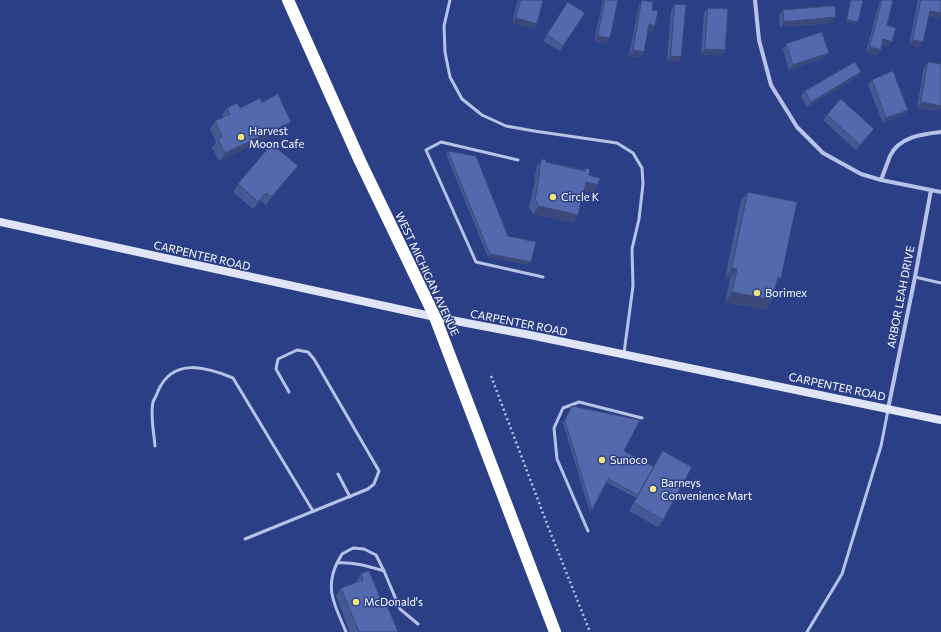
<!DOCTYPE html>
<style>
body{margin:0}
canvas{display:block;background:#2a3f86}
</style>
<canvas width="941" height="632"></canvas>
<script>
const g = document.querySelector('canvas').getContext('2d');
g.lineJoin = 'round';
function strokePath(path, color, width, dash) { g.strokeStyle = color; g.lineWidth = width; g.lineCap = dash ? 'butt' : 'round'; g.setLineDash(dash || []); g.stroke(path); }
function paint(path, color) { g.fillStyle = color; g.fill(path, 'evenodd'); }
function write(font, color, halo, rows, align = 'center') {
  g.font = font + ' Commissioner,sans-serif'; g.lineWidth = 3; g.setLineDash([]); g.textBaseline = 'middle'; g.strokeStyle = halo; g.fillStyle = color; for (const [text, x, y, turn = 0] of rows) {
    g.save(); g.translate(x, y); g.rotate((+turn || 0) * Math.PI / 180); g.textAlign = isNaN(turn) ? turn : align; if (halo) g.strokeText(text, 0, 0); g.fillText(text, 0, 0); g.restore();
  }
}
strokePath(new Path2D(`
 M491,376L549,529L590,632`), '#b6c2e7', 2.5, [2, 3]);
strokePath(new Path2D(`
 M450,0L444,26L445,52L450,77L462,99L482,115L506,126L534,131L617,143L633,153L642,168L643,184L639,219L632,249L633,286L624,353
 M518,160L441,142L426,150L476,262L543,277
 M915,277L941,283
 M155,446C154,433 150,415 153,402C154,399 157,395 158,391C173,357 206,367 233,378L313,511
 M338,474L350,497
 M588,531L557,459L554,428L563,408L579,402L642,418
 M245,539L368,489L374,484L379,471L314,359L308,352L297,350L278,359L276,369L289,392
 M337,563L342,554L353,548L364,549L376,555L384,571
 M346,632C336,607 324,590 337,563C354,562 368,566 384,571L400,609L418,624
 M807,632L842,574L881,446L888,410`), '#b6c2e7', 3);
strokePath(new Path2D(`
 M755,0L759,40L771,85L797,127L823,153L861,174L881,180L941,192
 M881,180C884,172 887,164 890,156C899,137 922,134 941,132
 M888,409L915,277L931,190`), '#b6c2e7', 4);
strokePath(new Path2D(`
 M0,222L435,317L530,335L941,420`), '#dfe5f7', 8);
strokePath(new Path2D(`
 M288,0L360,161L435,317L555,632`), '#fff', 12);
paint(new Path2D(`
 M518,0H543L534,29L512,23Z
 M603,0H618L610,38L606,44L594,41Z
 M642,0L652,31L648,30L640,58L629,56L639,5Z
 M850,0H863L858,22L856,24L846,22Z
 M881,0H893L887,25L888,47L882,45L877,55L866,52L879,3Z
 M918,0H941L939,18L929,16L923,42L919,47L909,45Z
 M568,2L585,13L560,51L543,41Z
 M675,4L678,62L667,61L671,10Z
 M708,8L725,50L722,56L701,54L704,13Z
 M783,10L832,23L780,27L779,15Z
 M786,44L825,58L789,70L783,49Z
 M928,62L939,111L917,108L924,67Z
 M861,72L857,77L807,107L801,96L805,91Z
 M872,80L908,110L904,115L883,123L868,85Z
 M262,102L285,129L219,161L212,147L216,142L210,129L215,121L223,118L222,115L227,108H240Z
 M827,115L870,134L856,150L823,120Z
 M448,151L529,265L488,257L446,154Z
 M542,159L546,162L584,170L585,168L589,175L593,193L584,191L578,215L573,223L533,214L529,207L535,180H534L537,167Z
 M292,173L266,205L260,200L253,209L233,192L238,184Z
 M748,192L776,286L772,300L766,310L725,302L730,279L725,278L741,201Z
 M572,406L624,451L653,466L663,451V520L658,527L629,511L636,498L606,482L590,512L563,423Z
 M361,574L398,632H350L336,596L341,588L356,582Z`), '#475995');
paint(new Path2D(`
 M930,11L941,13V15L939,18L926,16Z
 M836,17L832,23L780,27L784,22Z
 M516,18L537,24L534,29L512,23Z
 M847,20L858,22L856,24L846,22Z
 M649,24L655,26L652,31L646,30Z
 M598,36L610,38L606,44L594,41Z
 M883,39L892,42L888,47L880,45Z
 M913,40L923,42L919,47L909,45Z
 M870,47L881,50L877,55L866,52Z
 M705,49L725,50L722,56L701,54Z
 M633,50L644,52L640,58L629,56Z
 M829,53L825,58L789,70L793,65Z
 M671,56L681,57L678,62L667,61Z
 M861,72L857,77L807,107L811,102Z
 M921,102L941,106V108L939,111L917,108Z
 M908,110L904,115L883,123L886,118Z
 M291,122L285,129L219,161L225,153Z
 M298,166L292,173L266,205L271,197Z
 M539,172H540L535,180H534Z
 M586,182L598,185L593,193L581,190Z
 M539,206L578,215L573,223L533,214Z
 M490,254L531,262L529,265L488,257Z
 M732,268L737,269L730,279L725,278Z
 M778,277L781,278L774,288Z
 M732,292L772,300L766,310L725,302Z`), '#3a4979');
const building = new Path2D(`
 M521,0H543L537,24L516,18Z
 M605,0H618L610,38L598,36Z
 M642,0L653,2L652,10L658,11L655,26L649,24L644,52L633,50Z
 M851,0H863L858,22L847,20Z
 M882,0H893L887,25L896,28L892,42L883,39L881,50L870,47Z
 M921,0H941V13L930,11L923,42L913,40Z
 M568,2L585,13L563,46L547,35Z
 M675,4L686,5L681,57L671,56Z
 M835,6L836,17L784,22L783,10Z
 M708,8L728,9L725,50L705,49Z
 M822,32L829,53L793,65L786,44Z
 M855,62L861,72L811,102L805,91Z
 M928,62L941,64V106L921,102Z
 M893,71L908,110L886,118L872,80Z
 M278,94L291,122L225,153L218,139L222,137L215,121L230,114L227,108L237,103L240,108L260,98L262,102Z
 M841,99L874,129L860,145L827,115Z
 M272,144L298,166L271,197L266,193L258,202L238,184Z
 M448,151L476,156L508,236L536,242L531,262L490,254Z
 M542,159L546,160V162L585,171V168L590,169L589,175L600,178L598,185L586,182L578,215L539,206L535,199L540,172H539Z
 M748,192L797,202L781,278L778,277L772,300L732,292L737,269L732,268Z
 M572,406L640,420L624,451L654,467L638,495L608,479L592,510L565,421Z
 M663,451L692,467L663,520L634,503Z
 M369,571L382,602L385,600L398,632H359L341,588L363,580L361,574Z`);
paint(building, '#5368ad');
strokePath(building, '#3a4979', 1);
for (const [x, y, r, color] of [
 [241,137,4,"#eee57e"],
 [553,197,4,"#eee57e"],
 [757,293,4,"#eee57e"],
 [602,460,4,"#eee57e"],
 [653,489,4,"#eee57e"],
 [356,602,4,"#eee57e"]
]) { const dot = new Path2D(); dot.arc(x, y, r, 0, 2 * Math.PI); g.fillStyle = color; g.fill(dot); strokePath(dot, '#2a3f86', 1.5); }
write('11px', '#fff', '#2a3f86', [
 ["Harvest",249,131],
 ["Moon Cafe",249,144],
 ["Circle K",561,197],
 ["Borimex",765,293],
 ["Sunoco",610,460],
 ["Barneys",661,483],
 ["Convenience Mart",661,496],
 ["McDonald's",364,602]
], 'left');
write('11px', '#fff', '#2a3f86', [
 ["CARPENTER ROAD",202,256,13],
 ["WEST MICHIGAN AVENUE",427,274,65],
 ["ARBOR LEAH DRIVE",901,297,-79],
 ["CARPENTER ROAD",519,323,11],
 ["CARPENTER ROAD",837,387,12]
]);
</script>
